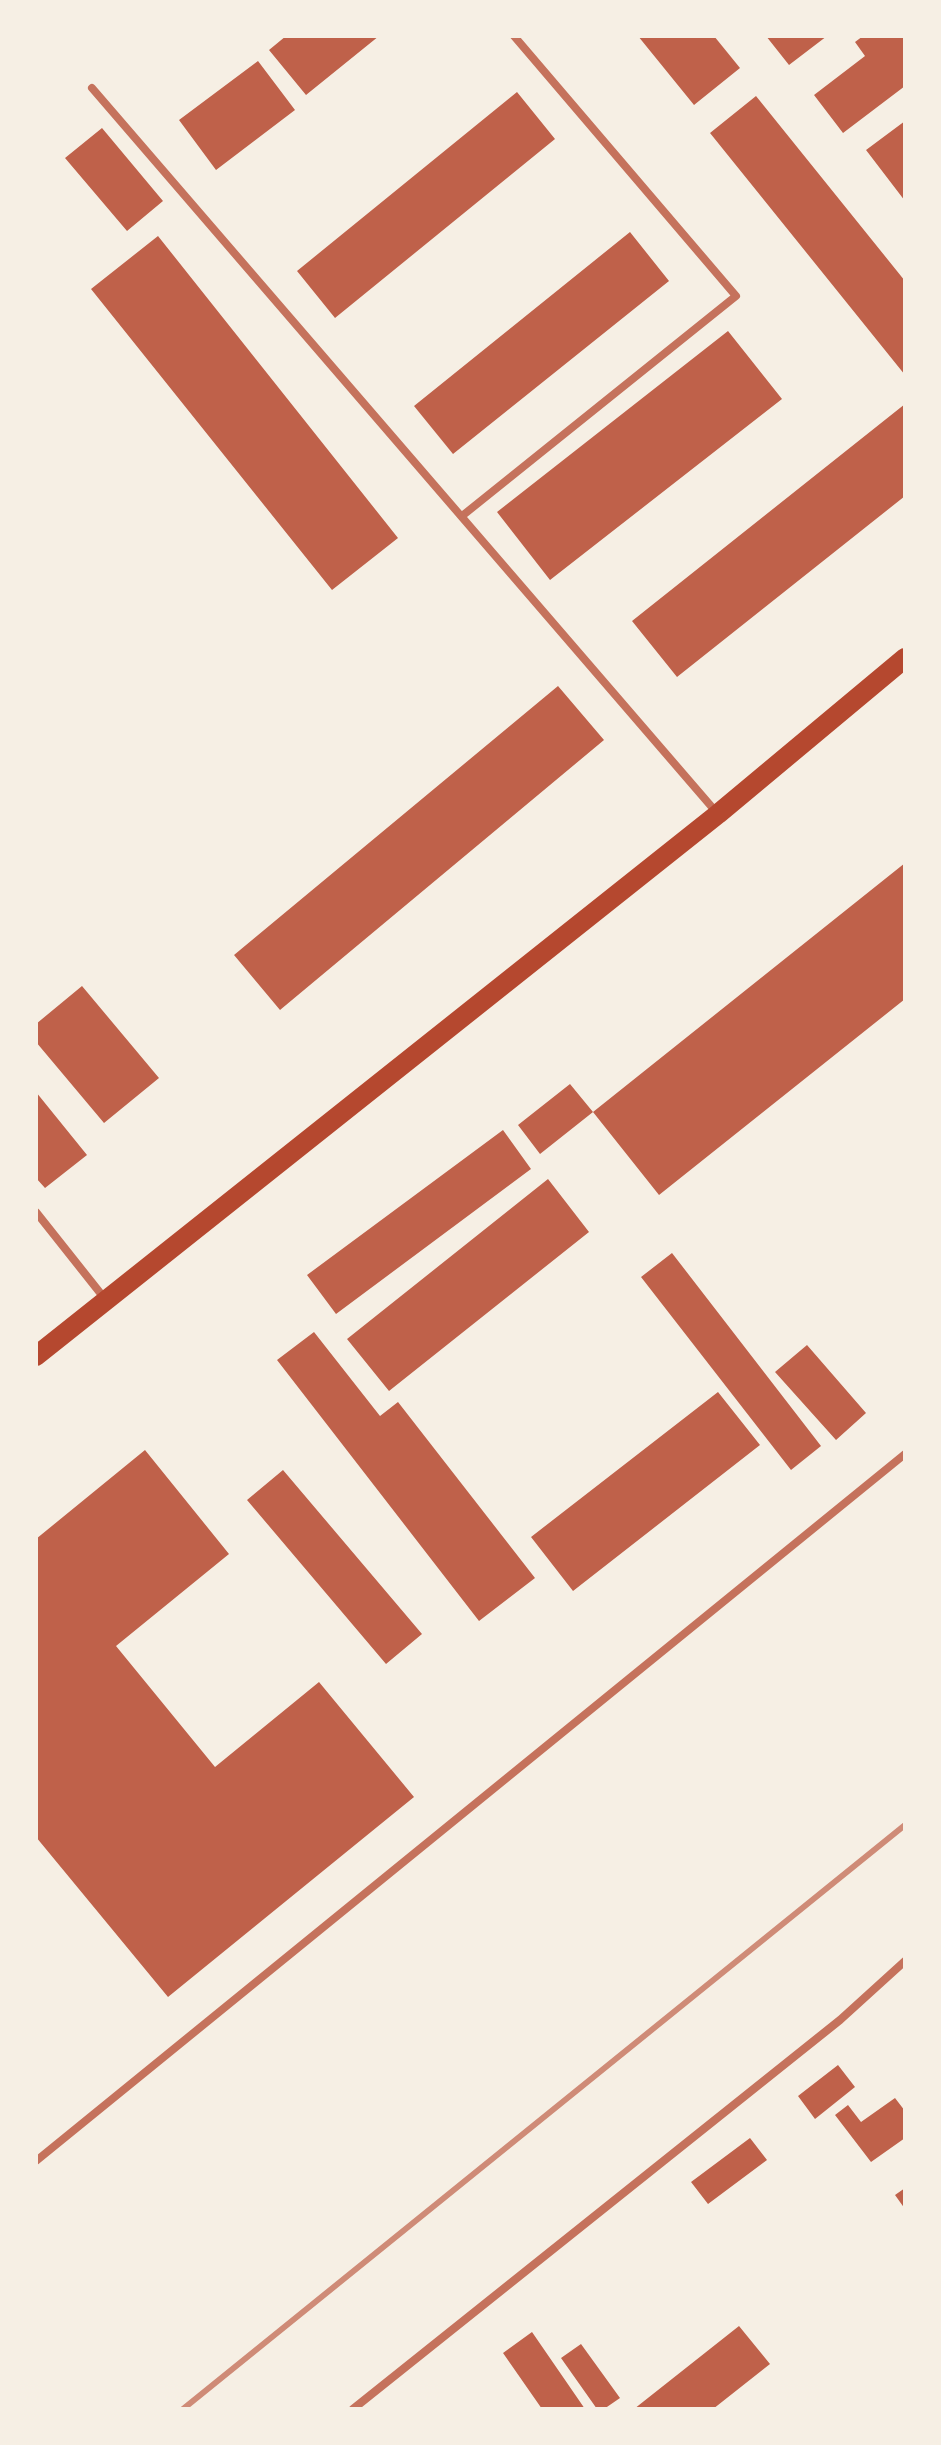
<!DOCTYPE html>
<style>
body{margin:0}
#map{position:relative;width:941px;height:2445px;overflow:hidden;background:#f6efe4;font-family:"Exo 2",sans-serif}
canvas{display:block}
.frame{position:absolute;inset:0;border:38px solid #f6efe4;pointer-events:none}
</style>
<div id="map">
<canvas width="941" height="2445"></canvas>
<div class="frame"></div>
</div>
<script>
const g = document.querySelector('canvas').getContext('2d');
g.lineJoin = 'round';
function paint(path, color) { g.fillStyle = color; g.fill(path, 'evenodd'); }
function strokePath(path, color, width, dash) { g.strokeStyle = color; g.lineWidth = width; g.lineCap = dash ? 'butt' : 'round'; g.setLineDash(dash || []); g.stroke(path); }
paint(new Path2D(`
 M286,36H379L306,95L269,50Z
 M638,36H714L740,68L694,105Z
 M766,36H827L789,65Z
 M863,36H905V86L843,133L814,95L865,56L855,42Z
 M258,61L295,110L216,170L179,120Z
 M517,92L555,139L335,318L297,271Z
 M756,96L905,281V375L710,133Z
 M905,121V201L866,150Z
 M102,128L163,201L127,231L65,158Z
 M630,232L669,281L453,454L414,406Z
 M158,236L398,538L332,590L91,289Z
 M728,331L782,399L550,580L497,512Z
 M905,404V496L677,677L632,621Z
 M558,686L604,740L280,1010L234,955Z
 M905,863V999L659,1195L593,1112Z
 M82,986L159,1078L104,1123L36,1042V1024Z
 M570,1084L593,1112L540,1154L518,1125Z
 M36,1092L87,1155L45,1188L36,1178Z
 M503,1130L531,1169L336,1314L307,1275Z
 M548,1179L589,1232L389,1391L347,1339Z
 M672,1253L821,1446L791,1470L641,1277Z
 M314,1332L380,1416L398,1402L535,1578L479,1621L277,1360Z
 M807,1345L866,1413L836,1440L775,1372Z
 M718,1392L760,1445L573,1591L531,1537Z
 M145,1450L229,1554L116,1646L215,1767L319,1682L414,1797L168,1997L36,1837V1539Z
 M283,1470L422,1634L386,1664L247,1500Z
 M838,2065L855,2087L815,2119L798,2096Z
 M895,2098L905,2111V2138L871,2162L835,2115L848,2105L861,2122Z
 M750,2138L767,2160L708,2204L691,2182Z
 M905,2188V2209L895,2195Z
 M739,2326L770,2364L713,2409H634Z
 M532,2332L585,2409H542L503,2353Z
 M581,2344L620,2398L604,2409H597L561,2358Z`), '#bf614a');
strokePath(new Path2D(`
 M92,88L717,813
 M462,516L736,296L514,36
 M36,1212L105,1299
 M36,2161L905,1454
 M353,2409L840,2020L905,1961`), '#c5725c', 8);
strokePath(new Path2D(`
 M36,1356L718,814L905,658`), '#b5482f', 20);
strokePath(new Path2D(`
 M183,2409L905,1825`), '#cf8b77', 6);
</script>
